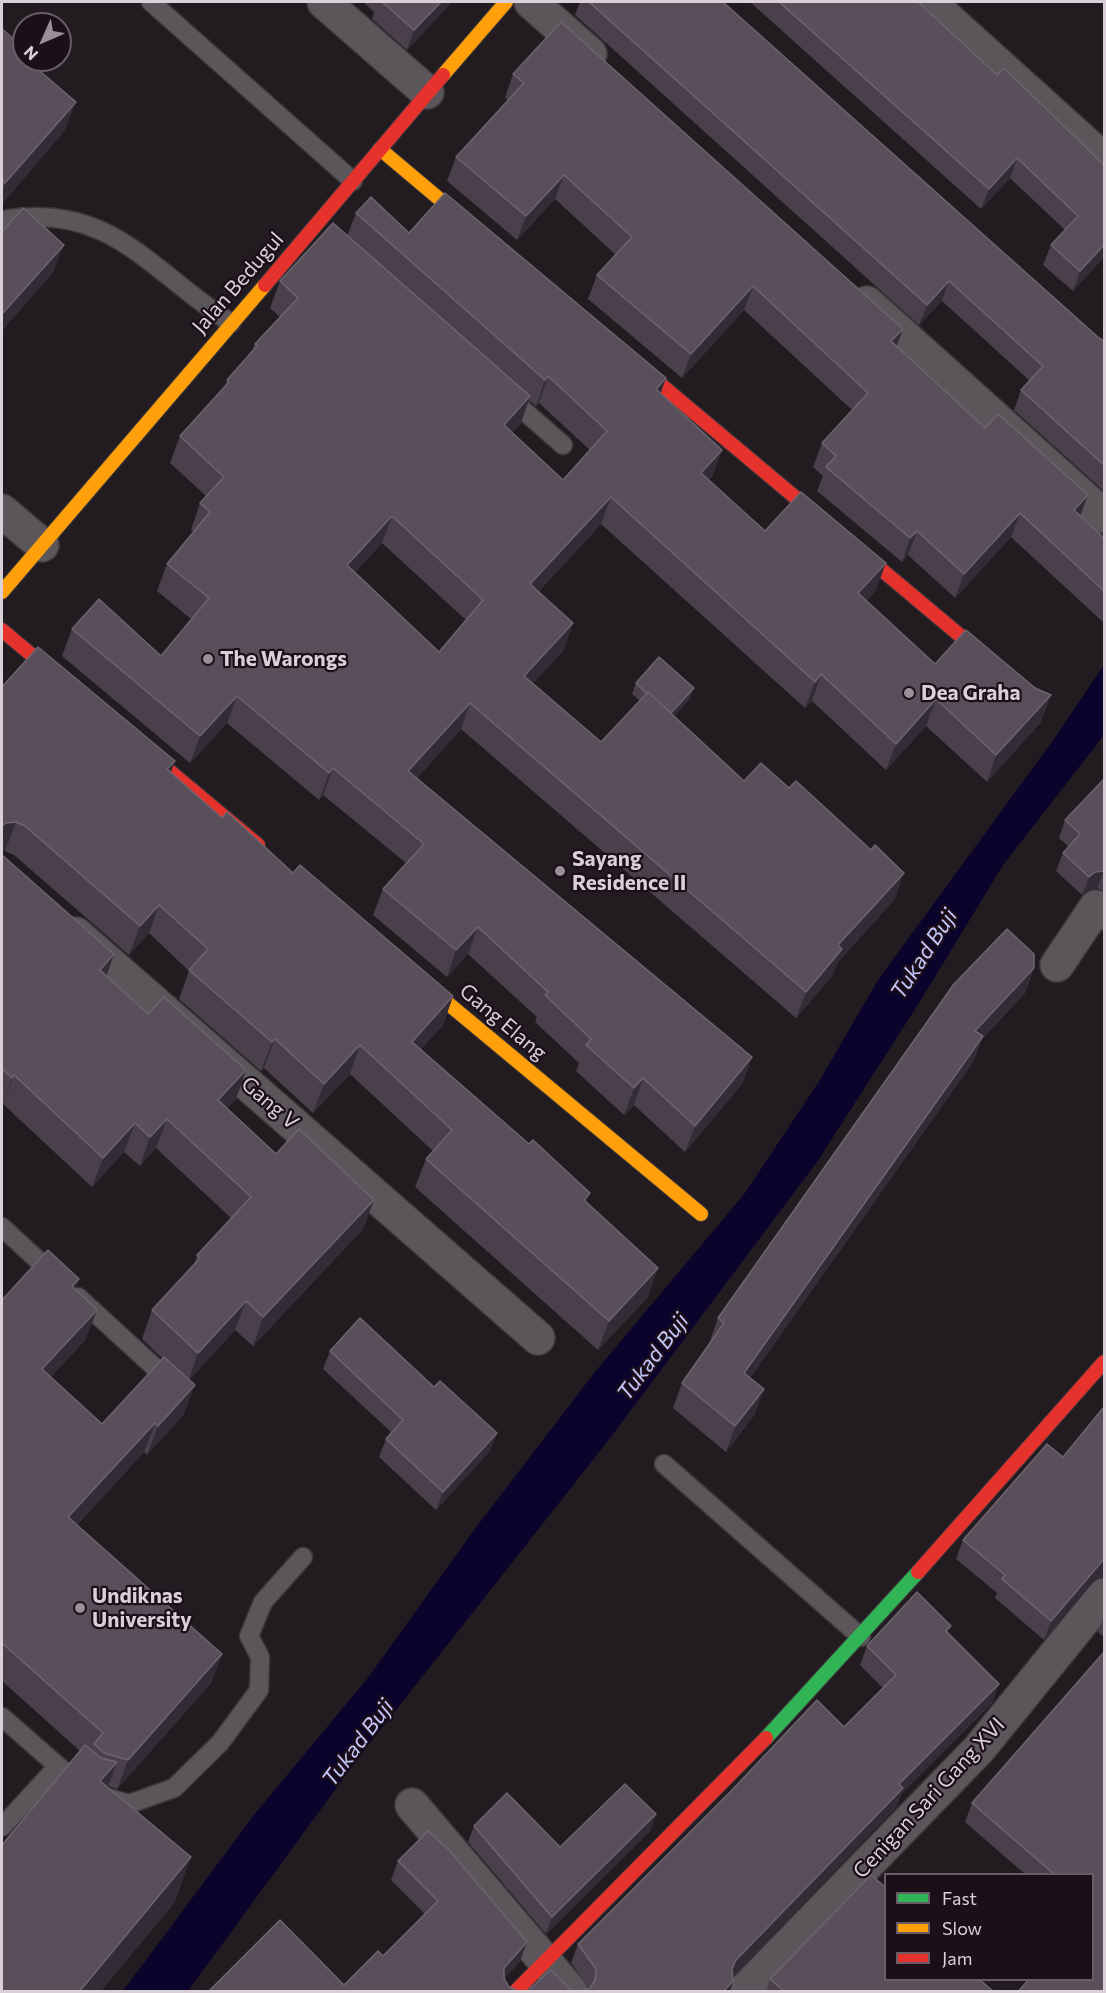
<!DOCTYPE html>
<style>
body{margin:0}
#map{position:relative;width:1106px;height:1993px;overflow:hidden;background:#221c21;font-family:Commissioner,sans-serif}
canvas{display:block}
.frame{position:absolute;inset:0;border:3px solid #dad0d7;pointer-events:none}
.legend{position:absolute;left:884px;top:1873px;width:210px;height:108px;box-sizing:border-box;background:#1c0f1a;border:2px solid #685c66;margin:0;padding:8px 10px;list-style:none;font-size:18px;color:#dad0d7}
.legend li{display:flex;align-items:center;gap:12px;height:30px}
.legend b{width:30px;border:2px solid #685c66}
.north{position:absolute;left:12px;top:12px;width:60px;height:60px;box-sizing:border-box;background:#1c0f1a;border:2px solid #685c66;border-radius:50%;rotate:225deg;font-size:16px;font-weight:700;line-height:24px;text-align:center;color:#dad0d7}
.north::after{content:'';display:block;margin:auto;width:21px;height:27px;background:#9a9197;clip-path:polygon(50% 0,100% 100%,50% 72%,0 100%)}
</style>
<div id="map">
<canvas width="1106" height="1993"></canvas>
<div class="frame"></div>
<ul class="legend">
<li><b style="height:8px;background:#30b455"></b>Fast</li>
<li><b style="height:8px;background:#ff9f0a"></b>Slow</li>
<li><b style="height:8px;background:#e5322d"></b>Jam</li>
</ul>
<div class="north">N</div>
</div>
<script>
const g = document.querySelector('canvas').getContext('2d');
g.lineJoin = 'round';
function paint(path, color) { g.fillStyle = color; g.fill(path, 'evenodd'); }
function strokePath(path, color, width, dash) { g.strokeStyle = color; g.lineWidth = width; g.lineCap = dash ? 'butt' : 'round'; g.setLineDash(dash || []); g.stroke(path); }
function write(font, color, halo, rows, align = 'center') {
  g.font = font + ' Commissioner,sans-serif'; g.lineWidth = 4.5; g.setLineDash([]); g.textBaseline = 'middle'; g.strokeStyle = halo; g.fillStyle = color; for (const [text, x, y, turn = 0] of rows) {
    g.save(); g.translate(x, y); g.rotate((+turn || 0) * Math.PI / 180); g.textAlign = isNaN(turn) ? turn : align; if (halo) g.strokeText(text, 0, 0); g.fillText(text, 0, 0); g.restore();
  }
}
paint(new Path2D(`
 M1104,665V735L1003,865L919,1003L817,1162L607,1442L359,1757L188,1991H123L254,1815L367,1679L477,1526L595,1372L745,1193L820,1080L878,980L1054,739Z`), '#0a032c');
const lane = new Path2D(`
 M151,2L353,181
 M2,220C110,201 150,271 231,323
 M506,395L563,445
 M2,1227L55,1276
 M78,1297L163,1375
 M664,1464L861,1637
 M2,1717L58,1766L2,1827
 M58,1766L88,1792L129,1804L174,1788L220,1743L259,1690L260,1657L249,1636L263,1602L303,1557`);
const street = new Path2D(`
 M324,2L427,92
 M531,2L590,54
 M929,2L1104,160
 M867,303L1104,516
 M2,511L42,545
 M76,934L538,1338
 M1057,965L1096,907L1104,913
 M412,1805L571,1992
 M743,1992L979,1749L1104,1595`);
const fast = new Path2D(`
 M766,1738L918,1572`);
const slow = new Path2D(`
 M443,75L506,2
 M380,149L475,229
 M2,592L265,285
 M415,976L701,1214`);
const jam = new Path2D(`
 M265,285L443,75
 M629,358L994,664
 M2,630L65,683
 M136,743L258,845
 M918,1572L1104,1362
 M515,1992L766,1738`);
strokePath(lane, '#3c373b', 21);
strokePath(street, '#3c373b', 36);
strokePath(fast, '#3c373b', 16);
strokePath(slow, '#3c373b', 16);
strokePath(jam, '#3c373b', 16);
strokePath(lane, '#5b565a', 18);
strokePath(street, '#5b565a', 33);
strokePath(fast, '#30b455', 14);
strokePath(slow, '#ff9f0a', 14);
strokePath(jam, '#e5322d', 14);
paint(new Path2D(`
 M363,2H452L407,50L372,19L374,12Z
 M580,2H723L1099,338L1104,341V491L1014,410L1021,390L1030,381L942,301L919,325L575,15Z
 M750,2H918L997,75L1104,257L1073,291L1043,265L1051,245L1065,230L1010,178L981,209Z
 M2,29L24,48L23,56L65,130L2,204Z
 M513,74L903,329L896,346L1104,538V623L1011,537L955,598L908,555L902,562L817,491L823,476L813,467L822,443L852,410L744,310L682,378L588,299L597,275L616,255L555,199L517,240L447,181L456,157L508,100L505,98Z
 M356,213L409,233L666,378L661,393L722,450L712,477L709,480L765,531L876,590L866,601L935,664L1041,722L987,782L926,726L886,770L812,701L805,708L601,524L539,591L564,650L533,683L601,742L640,701L632,694L636,683L690,699L674,716L744,781L895,899L838,962L832,976L796,1018L461,729L417,778L752,1057L742,1084L685,1152L634,1105L624,1115L576,1071L579,1063L535,1022L537,1017L468,954L447,977L373,915L383,889L406,863L323,795L319,800L227,723L190,763L62,656L72,629L161,656L191,619L157,591L167,564L194,532L191,530L200,503L206,496L170,463L180,436L224,388L227,380L252,351L255,344L280,317L270,308L280,281L347,236ZM529,400L536,406L539,403L590,450L563,480L512,432L521,423ZM382,543L466,620L439,652L355,572Z
 M2,687L175,761L171,772L222,818L453,996L443,1025L421,1049L587,1203L648,1297L598,1350L415,1187L426,1159L433,1151L350,1074L313,1113L264,1068L261,1071L179,999L189,971L149,933L129,955L14,855L5,851H2Z
 M1104,779V891L1097,888L1089,890L1082,895L1056,871L1063,853L1069,847L1059,838L1065,820Z
 M2,855L114,954L106,976L148,1014L246,1070L236,1099L227,1108L276,1154L374,1200L363,1229L253,1346L235,1330L189,1380L184,1414L147,1455L144,1452L77,1525L222,1654L211,1683L117,1789L108,1786V1788L175,1902L100,1992H2L80,1751L2,1681V1300L75,1289L86,1339L51,1377L102,1424L163,1359L142,1339L152,1310L194,1265L197,1255L231,1218L156,1148L140,1166L124,1152L92,1187L3,1104L2,1106Z
 M1034,968L1025,993L982,1039L973,1062L750,1378L755,1414L726,1452L673,1408L682,1383L709,1344L718,1318Z
 M330,1351L490,1451L436,1510L379,1457L386,1439L391,1432L323,1369Z
 M1104,1407V1577L1097,1578L1044,1640L995,1598L997,1593L956,1559L963,1540L1063,1457Z
 M1104,1615V1637L1098,1632Z
 M948,1633L999,1684L992,1703L901,1794L896,1807L733,1976V1981L730,1992H208L344,1985L383,1956L425,1914L391,1880L398,1861L520,1961L504,1979L509,1987L518,1991L571,1990L581,1991L589,1988L571,1963L578,1944L844,1727L883,1688L860,1665L867,1646Z
 M1104,1652L1092,1980V1875H1026L965,1822L972,1803Z
 M656,1814L650,1831L546,1934L468,1842L474,1826L560,1847Z
 M770,1979L885,1980L994,1992H766Z`), '#49404c');
paint(new Path2D(`
 M441,2H452L407,50L414,30Z
 M76,102L65,130L2,204V193L5,183Z
 M1017,158L1010,178L981,209L989,189Z
 M564,175L555,199L517,240L526,216Z
 M64,245L53,273L2,331V314Z
 M1104,245V257L1073,291L1080,271Z
 M949,281L942,301L919,325L927,305Z
 M753,286L744,310L682,378L691,354Z
 M903,329L894,353L891,341Z
 M548,376L539,403L536,406L545,380Z
 M666,378L656,405V389Z
 M530,396L521,423L494,452L504,425Z
 M722,450L712,477L692,499L701,473Z
 M1088,495L1079,519L1074,510Z
 M611,497L601,524L521,610L530,584Z
 M1020,513L1011,537L955,598L964,574Z
 M392,516L382,543L337,591L347,565Z
 M917,531L908,555L902,562L910,538Z
 M886,563L876,590L849,620L858,593Z
 M573,623L564,650L515,702L524,676Z
 M821,674L812,701L805,708L815,682Z
 M694,688L690,699L666,725L669,715Z
 M1051,695L1041,722L987,782L996,755Z
 M237,696L227,723L190,763L200,736Z
 M936,699L926,726L886,770L896,744Z
 M470,703L461,729L399,798L408,771Z
 M175,761L164,790L167,769Z
 M333,768L323,795L319,800L329,773Z
 M16,822L5,851H2V826L6,823Z
 M1104,871L1097,888L1089,890L1082,895L1089,877L1095,872Z
 M904,873L895,899L838,962L832,976L796,1018L806,992L838,945Z
 M159,905L149,933L129,955L140,926Z
 M478,927L468,954L447,977L456,950Z
 M114,954L104,983L100,970Z
 M1034,968L1025,993L982,1039L973,1062L735,1399L744,1373L975,1031Z
 M453,996L443,1025L401,1071L412,1042Z
 M275,1039L264,1068L261,1071L272,1042Z
 M360,1045L350,1074L313,1113L324,1084Z
 M752,1057L742,1084L685,1152L695,1126Z
 M246,1070L236,1099L208,1129L218,1100Z
 M14,1075L3,1104L2,1106L12,1078Z
 M643,1078L634,1105L624,1115L634,1088Z
 M167,1119L156,1148L140,1166L150,1137Z
 M135,1123L124,1152L92,1187L103,1158Z
 M590,1193L580,1222L584,1200Z
 M374,1200L363,1229L253,1346L263,1317Z
 M658,1268L648,1297L598,1350L609,1321Z
 M79,1279L68,1308L72,1286Z
 M246,1301L235,1330L188,1382L198,1353Z
 M97,1310L86,1339L32,1398L42,1369Z
 M195,1385L184,1414L147,1455L158,1426Z
 M764,1389L755,1414L726,1452L735,1426Z
 M155,1423L144,1452L58,1546L68,1517Z
 M497,1433L490,1451L436,1510L443,1492Z
 M1104,1559V1577L1097,1578L1044,1640L1051,1621Z
 M222,1654L211,1683L117,1789L128,1760Z
 M999,1684L992,1703L901,1794L896,1807L730,1979L732,1969L736,1960L899,1784Z
 M117,1762L101,1807L100,1781Z
 M656,1814L650,1831L546,1934L552,1917Z
 M191,1857L175,1902L100,1992H79Z
 M527,1942L520,1961L497,1987L504,1968Z
 M733,1981L730,1992H723Z`), '#332b35');
const building = new Path2D(`
 M382,2H441L414,30Z
 M589,2H723L1099,338L1104,341V465L1021,390L1043,366L949,281L927,305Z
 M779,2H918L997,75L1004,68L1104,165V245L1080,271L1051,245L1078,216L1017,158L989,189Z
 M561,22L903,329L891,341L985,428L998,414L1088,495L1074,510L1104,538V591L1020,513L964,574L917,531L910,538L826,467L836,456L822,443L868,393L753,286L691,354L597,275L632,237L564,175L526,216L456,157L524,83L513,74Z
 M2,29L24,48V51L21,55L24,57V60H27L76,102L5,183L2,180Z
 M445,193L666,378L656,389L722,450L701,473L765,531L801,492L886,563L858,593L935,664L966,630L1035,688L1051,695L996,755L936,699L896,744L821,674L815,682L611,497L530,584L573,623L524,676L601,742L648,692L744,781L761,763L789,788L796,781L871,850L875,845L904,873L838,945L842,949L806,992L470,703L408,771L752,1057L695,1126L643,1078L634,1088L586,1045L591,1039L545,995L548,992L478,927L456,950L383,889L424,844L333,768L329,773L237,696L200,736L72,629L99,599L161,656L209,598L167,564L210,512L200,503L224,477L180,436L229,382L227,380L257,346L255,344L298,298L280,281L333,223L530,396L504,425L563,480L607,431L548,376L545,380L356,213L371,197L409,233ZM392,516L483,600L439,652L347,565Z
 M23,208L64,245L2,314V232Z
 M38,647L175,761L167,769L222,818L227,812L293,873L300,865L453,996L412,1042L529,1144L533,1140L590,1193L584,1200L658,1268L609,1321L426,1159L452,1130L360,1045L324,1084L275,1039L272,1042L189,970L208,949L159,905L140,926L25,826L16,822L6,823L2,826V687Z
 M659,657L694,688L671,713L648,692L647,694L636,683Z
 M1104,779V871L1095,872L1089,877L1063,853L1080,834L1065,820Z
 M2,855L114,954L100,970L148,1014L164,997L246,1070L218,1100L276,1154L299,1129L374,1200L263,1317L246,1301L198,1353L152,1310L200,1258L197,1255L251,1197L167,1119L150,1137L135,1123L103,1158L14,1075L12,1078L2,1068Z
 M1007,929L1034,954V968L975,1031L983,1036L744,1373L764,1389L735,1426L682,1383L724,1323L718,1318L954,984Z
 M48,1250L79,1279L72,1286L97,1310L42,1369L102,1424L164,1357L195,1385L158,1426L155,1423L68,1517L222,1654L128,1760L104,1753L94,1744L103,1733L2,1643V1300Z
 M360,1318L434,1387L440,1381L497,1433L443,1492L386,1439L403,1420L330,1351Z
 M1104,1407V1559L1051,1621L1002,1579L1005,1575L963,1540L1047,1444L1063,1457Z
 M917,1592L951,1626L946,1631L999,1684L899,1784L903,1788L736,1960L732,1969L733,1981L723,1992H208L280,1920L344,1985L378,1951L383,1956L438,1901L398,1861L428,1831L449,1850L527,1942L504,1968V1978L509,1987L518,1991H527L551,1970L571,1990L581,1991L590,1988L595,1980L596,1969L578,1944L731,1791L817,1700L844,1727L896,1675L867,1646Z
 M1104,1652V1992H1018L1028,1980H1092V1875H1055L972,1803Z
 M85,1745L101,1758L117,1762L100,1781L191,1857L79,1992H2V1845Z
 M625,1784L656,1814L552,1917L474,1826L507,1793L560,1847Z
 M871,1875L885,1887V1980H980L994,1992H785L770,1979Z`);
paint(building, '#594f5b');
strokePath(building, '#6d646f', 1.5);
for (const [x, y, r, color] of [
 [208,659,6,"#9a9197"],
 [909,693,6,"#9a9197"],
 [560,871,6,"#9a9197"],
 [80,1608,6,"#9a9197"]
]) { const dot = new Path2D(); dot.arc(x, y, r, 0, 2 * Math.PI); g.fillStyle = color; g.fill(dot); strokePath(dot, '#1c0f1a', 2); }
write('21px', '#dad0d7', '#1c0f1a', [
 ["Jalan Bedugul",238,283,-49],
 ["Gang Elang",503,1022,40],
 ["Gang V",270,1103,41],
 ["Cenigan Sari Gang XVI",929,1798,-47]
]);
write('bold 21px', '#dad0d7', '#1c0f1a', [
 ["The Warongs",220,659],
 ["Dea Graha",921,693],
 ["Sayang",572,859],
 ["Residence II",572,883],
 ["Undiknas",92,1596],
 ["University",92,1620]
], 'left');
write('italic 22px', '#c2c6fa', '#1c0f1a', [
 ["Tukad Buji",924,954,-57],
 ["Tukad Buji",653,1357,-53],
 ["Tukad Buji",358,1743,-53]
]);
</script>
